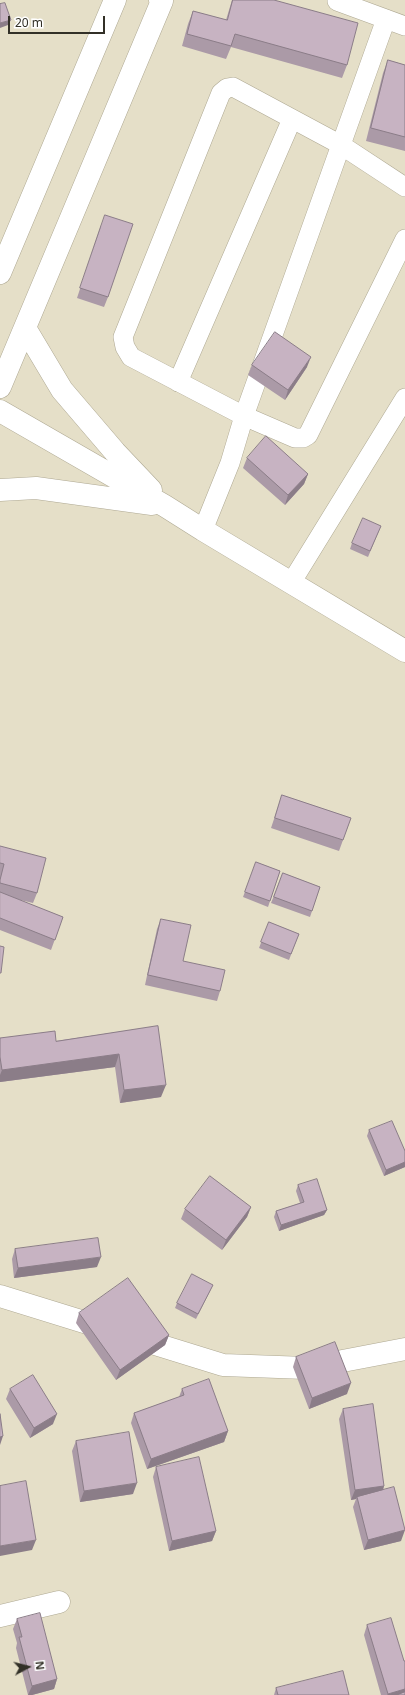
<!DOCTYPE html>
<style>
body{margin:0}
#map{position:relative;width:405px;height:1695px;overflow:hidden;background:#e5dfc8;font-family:"Noto Sans",sans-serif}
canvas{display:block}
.north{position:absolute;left:8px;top:1647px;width:40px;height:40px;-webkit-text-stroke:3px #fff;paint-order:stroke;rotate:83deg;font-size:11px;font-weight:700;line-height:16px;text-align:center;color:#323027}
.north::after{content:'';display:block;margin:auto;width:14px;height:18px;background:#323027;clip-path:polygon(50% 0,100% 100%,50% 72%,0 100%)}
.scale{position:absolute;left:8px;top:16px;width:97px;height:18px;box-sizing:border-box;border:2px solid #323027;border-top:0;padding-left:5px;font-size:12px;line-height:14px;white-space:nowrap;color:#323027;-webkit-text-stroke:3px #fff;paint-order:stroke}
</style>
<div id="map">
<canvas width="405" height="1695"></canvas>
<div class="north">N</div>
<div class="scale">20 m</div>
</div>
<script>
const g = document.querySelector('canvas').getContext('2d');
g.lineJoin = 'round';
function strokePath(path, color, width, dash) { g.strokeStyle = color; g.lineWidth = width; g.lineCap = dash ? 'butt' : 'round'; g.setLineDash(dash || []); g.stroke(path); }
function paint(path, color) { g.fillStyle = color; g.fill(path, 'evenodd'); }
const lane = new Path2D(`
 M337,1L405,26
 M405,187L341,145L233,87L227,88L221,93L123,337L125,347L131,357L244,416L295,438H303L308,435L405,239
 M178,382L292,119
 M203,530L230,463L244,416L386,19
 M291,583L405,398`);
const street = new Path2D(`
 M0,1296L223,1365L306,1368L405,1349
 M0,1616L59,1602`);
const secondary = new Path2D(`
 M0,273L115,0
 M25,328L62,390L115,452L151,490
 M0,387L162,1L160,0
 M0,411L165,506L203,530L405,651
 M0,490L36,488L152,504`);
strokePath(lane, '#aea892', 20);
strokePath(street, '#aea892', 23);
strokePath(secondary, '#aea892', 23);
strokePath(lane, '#fff', 19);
strokePath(street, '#fff', 22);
strokePath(secondary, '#fff', 22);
paint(new Path2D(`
 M232,0H274L347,65L342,78L231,47L226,59L182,46L188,24L193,11L226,20Z
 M388,60L405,65V151L366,141L383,73Z
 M101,225L108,297L104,307L77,298Z
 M252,365L307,367L285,400L248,375Z
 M247,458L308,474L304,484L285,505L243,468Z
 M381,526L368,557L350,549L352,543Z
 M282,795L351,818L339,851L271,828Z
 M0,846L37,893L33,903L16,899L63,917L51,950L0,930Z
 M256,862L280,871L268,907L243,897Z
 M283,873L320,887L310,917L271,903Z
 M161,919L183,961L220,991L217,1001L145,985L157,929Z
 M269,922L299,934L289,960L259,948Z
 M158,1026L161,1097L120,1103L115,1067L0,1082V1038L56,1041Z
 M369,1130L405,1151V1167L384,1176L367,1136Z
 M298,1185L327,1210L324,1215L279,1231L274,1217L276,1211L300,1203L296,1191Z
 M251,1207L247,1217L222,1250L181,1219L185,1209Z
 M15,1249L97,1267L14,1278L12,1259Z
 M213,1285L196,1319L175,1308L177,1303Z
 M79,1313L169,1335L165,1345L116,1380L76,1323Z
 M296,1357L347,1394L309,1409L293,1367Z
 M10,1389L53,1424L30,1438L6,1399Z
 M182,1389L228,1431L224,1442L147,1469L131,1423L134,1413L179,1397Z
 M343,1409L384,1486L383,1490L401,1541L364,1550L353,1507L356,1499L351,1500L339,1419Z
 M76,1441L133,1494L80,1502L72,1451Z
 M156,1467L216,1531L212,1541L169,1551L153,1477Z
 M17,1619L57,1679L54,1689L32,1695H28L16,1648L17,1643L13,1629Z
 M367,1625L404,1661L405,1695H381L364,1635Z
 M276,1688L349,1695H274Z`), '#ab9aa7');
paint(new Path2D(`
 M11,20L8,25L0,28V23Z
 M311,357L307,367L285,400L288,390Z
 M308,474L304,484L285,505L288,495Z
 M119,1054L115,1067L0,1082V1075L2,1070Z
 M166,1085L161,1097L120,1103L124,1090Z
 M405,1162V1167L384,1176L386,1170Z
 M251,1207L247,1217L222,1250L226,1240Z
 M327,1210L324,1215L279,1231L281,1225Z
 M101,1257L97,1267L14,1278L18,1268Z
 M169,1335L165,1345L116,1380L120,1370Z
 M351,1383L347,1394L309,1409L312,1398Z
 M57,1414L53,1424L30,1438L34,1428Z
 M228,1431L224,1442L147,1469L151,1459Z
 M3,1436L0,1445V1437Z
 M137,1483L133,1494L80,1502L84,1491Z
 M384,1486L381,1496L357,1497L356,1499L351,1500L355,1490Z
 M405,1530L401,1541L364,1550L368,1540Z
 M216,1531L212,1541L169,1551L172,1541Z
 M36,1540L32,1550L0,1556V1546Z
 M57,1679L54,1689L32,1695H28L32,1686Z
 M405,1689V1695H387L388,1694Z`), '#8b7d88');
const building = new Path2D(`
 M233,0H274L358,23L347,65L235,34L231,46L187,34L193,11L227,20Z
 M5,3L11,20L0,23V4Z
 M388,60L405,65V137L371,128Z
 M105,215L133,224L108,297L80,288Z
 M275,332L311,357L288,390L252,365Z
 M266,436L308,474L288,495L247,458Z
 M363,518L381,526L370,551L352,543Z
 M282,795L351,818L343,840L275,818Z
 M0,846L46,858L37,893L0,883V880L4,864L0,863Z
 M256,862L280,871L270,901L245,892Z
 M283,873L320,887L312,911L274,897Z
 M0,892L63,917L55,940L0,918Z
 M161,919L191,925L183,961L225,970L220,991L148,975Z
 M269,922L299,934L291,954L261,942Z
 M0,946L4,947L1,973H0Z
 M158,1026L166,1085L124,1090L119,1054L2,1070L0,1057V1038L55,1031L56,1041Z
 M392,1121L405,1151V1162L386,1170L369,1130Z
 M210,1176L251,1207L226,1240L185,1209Z
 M317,1179L327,1210L281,1225L276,1211L304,1202L298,1185Z
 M98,1238L101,1257L18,1268L15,1249Z
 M192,1274L213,1285L198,1314L177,1303Z
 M128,1278L169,1335L120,1370L79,1313Z
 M335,1342L351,1383L312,1398L296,1357Z
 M33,1375L57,1414L34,1428L10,1389Z
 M209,1379L228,1431L151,1459L134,1413L184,1395L182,1389Z
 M373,1404L384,1486L355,1490L343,1409Z
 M0,1414L3,1436L0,1437Z
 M129,1432L137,1483L84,1491L76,1441Z
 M199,1457L216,1531L172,1541L156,1467Z
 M26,1481L36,1540L0,1546V1486Z
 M394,1487L405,1530L368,1540L357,1497Z
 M40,1613L57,1679L32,1686L19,1637H22L17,1619Z
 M391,1618L404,1661H405V1689L388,1694L367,1625Z
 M343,1671L349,1695H278L276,1688Z
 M405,1692V1695H397Z`);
paint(building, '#c7b3c2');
strokePath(building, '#8b7d88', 1);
</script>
